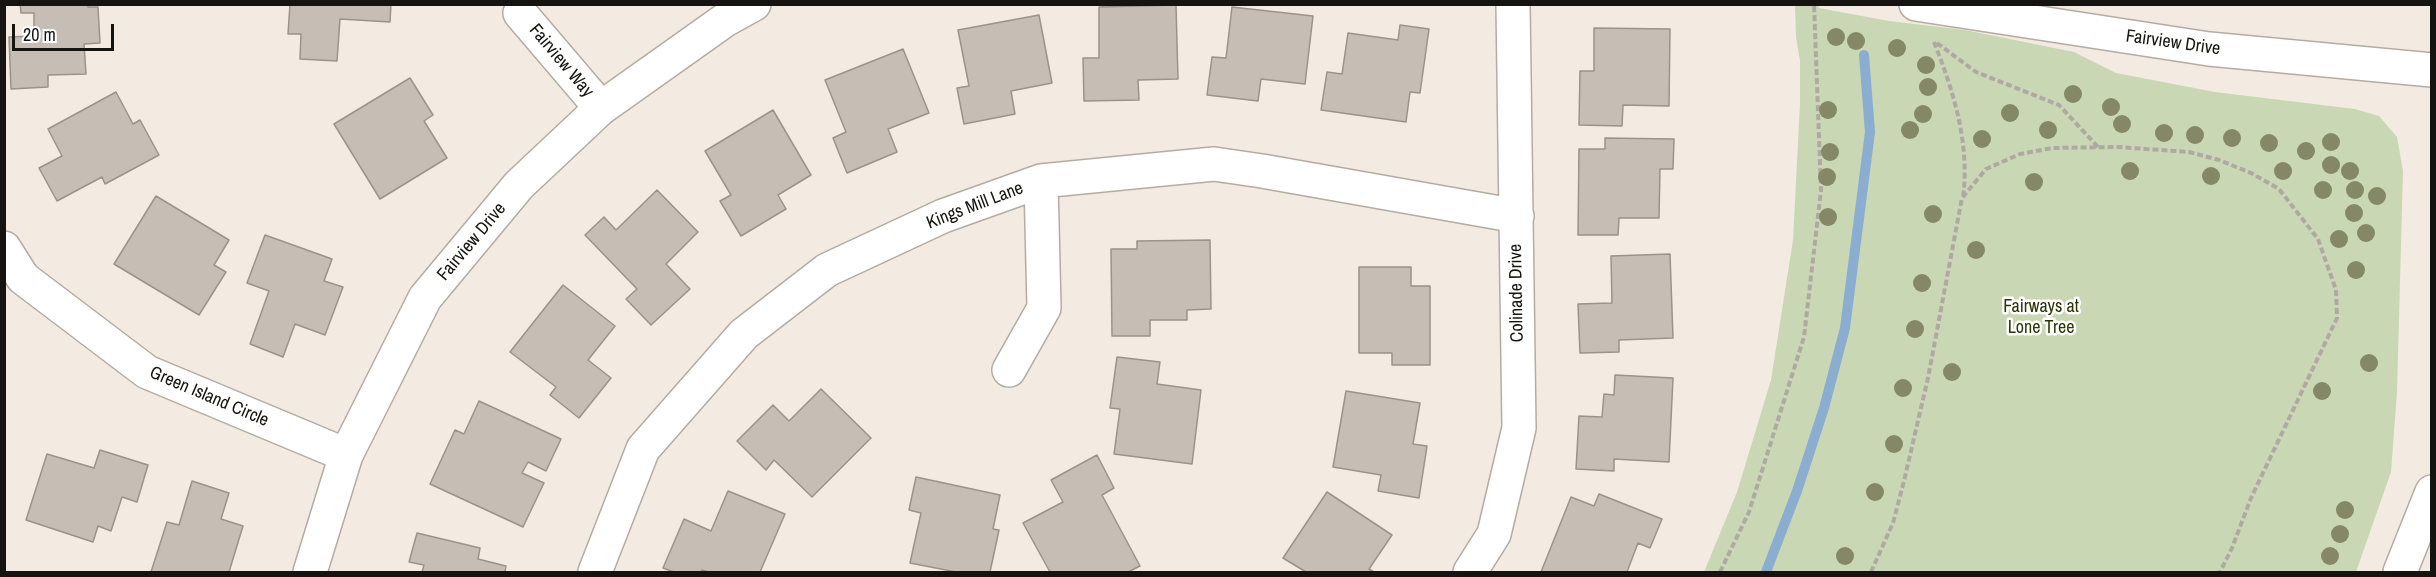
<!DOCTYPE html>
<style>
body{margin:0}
#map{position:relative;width:2436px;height:577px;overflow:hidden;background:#f3ebe1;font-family:"Archivo Narrow",sans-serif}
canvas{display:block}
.frame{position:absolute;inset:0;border:6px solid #161410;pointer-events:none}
.scale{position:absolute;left:12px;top:24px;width:102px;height:27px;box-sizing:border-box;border:3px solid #161410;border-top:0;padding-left:8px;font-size:18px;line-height:21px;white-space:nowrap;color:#161410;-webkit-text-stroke:4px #fff;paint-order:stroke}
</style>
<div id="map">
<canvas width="2436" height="577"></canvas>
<div class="frame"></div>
<div class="scale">20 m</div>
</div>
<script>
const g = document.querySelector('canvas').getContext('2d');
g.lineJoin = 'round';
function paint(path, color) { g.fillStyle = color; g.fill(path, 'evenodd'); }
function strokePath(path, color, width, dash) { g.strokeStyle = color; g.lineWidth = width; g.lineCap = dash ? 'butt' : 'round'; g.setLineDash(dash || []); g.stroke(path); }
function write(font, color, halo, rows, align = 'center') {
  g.font = font + ' "Archivo Narrow",sans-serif'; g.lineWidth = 5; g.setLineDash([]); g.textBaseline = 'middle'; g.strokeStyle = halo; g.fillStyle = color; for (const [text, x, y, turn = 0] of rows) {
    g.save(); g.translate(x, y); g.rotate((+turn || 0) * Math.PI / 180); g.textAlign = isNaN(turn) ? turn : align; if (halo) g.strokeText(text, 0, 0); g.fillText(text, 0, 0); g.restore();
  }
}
paint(new Path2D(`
 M1795,5H1818L1819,8L1889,21L1965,30L2074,52L2116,73L2215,92L2355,109L2379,116L2397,137L2403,171L2397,392L2391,472L2356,572H1704L1737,492L1771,380L1793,240L1800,103V61L1796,37Z`), '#cad7b5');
strokePath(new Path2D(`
 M1766,572L1797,491L1824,408L1845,328L1870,132L1864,55`), '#8baed0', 10);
const building = new Path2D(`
 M20,4H88V7H98L100,43L84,44L86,74L48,75V87L11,89L9,37L34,36V13H21Z
 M290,4H391L390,22L340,19L337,61L300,59L301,34H288Z
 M1176,5L1178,79L1138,80L1139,100L1084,101L1083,58H1099V7Z
 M1232,7L1313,16L1305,84L1261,79L1258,101L1207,95L1212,57L1226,58Z
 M1039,15L1052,83L1011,91L1015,114L964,124L957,88L969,86L958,30Z
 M1400,25L1429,29L1420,93L1410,92L1406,122L1321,110L1327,72L1342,74L1348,33L1398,40Z
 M1594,28L1670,29L1669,106L1623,105L1622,126L1579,125L1580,71H1594Z
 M903,49L929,113L888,129L897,152L847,173L833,138L846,132L825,80Z
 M410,78L433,115L424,121L447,158L380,199L334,124Z
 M116,92L133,124L140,120L159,155L105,184L102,177L57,201L39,168L62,156L48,129Z
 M773,110L811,175L778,195L786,209L741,236L720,201L731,195L705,151Z
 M1605,138L1674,139L1673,169H1660L1659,218H1619L1618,235H1578L1579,149H1605Z
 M657,190L698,232L666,264L690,289L651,325L626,299L637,289L585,235L604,217L616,230Z
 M156,196L229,240L214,265L226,272L199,315L114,264Z
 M265,235L332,259L324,281L343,287L325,335L295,324L283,357L250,344L269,291L247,283Z
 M1210,240L1211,309L1187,310V320H1150V336H1112L1111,249H1137V241Z
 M1670,254L1673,338L1619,340V352L1580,353L1578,304L1612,303L1611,256Z
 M1359,267H1411V286H1430V365H1392V353H1359Z
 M563,285L615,326L588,360L611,378L579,418L550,395L556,387L510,352Z
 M1117,357L1160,362L1157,384L1201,390L1192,464L1114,454L1120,409L1110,408Z
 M1615,375L1673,378L1669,462L1614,459V471L1576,469L1579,416L1602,417L1604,394L1614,395Z
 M821,389L871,438L812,497L774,460L766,470L737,441L773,405L789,421Z
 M1346,391L1420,403L1413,444L1427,446L1419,498L1378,491L1381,475L1333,467Z
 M479,401L561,439L546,471L528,462L522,473L544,483L523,527L430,484L455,430L464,434Z
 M100,450L148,465L137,502L122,497L111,531L98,526L93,542L26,520L47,454L94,468Z
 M1097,455L1114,488L1102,495L1140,566L1128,572H1050L1023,523L1063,502L1051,480Z
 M916,477L1000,495L993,529L999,530L990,572H956L910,563L921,513L909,510Z
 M192,481L229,493L221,519L243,526L229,572H151L167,522L179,525Z
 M728,491L785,514L760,572H709L702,570L701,572H674L663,568L684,519L711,531Z
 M1327,492L1392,535L1369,569L1374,572H1306L1283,558Z
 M1599,494L1662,519L1650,548L1638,543L1627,572H1541L1571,497L1594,506Z
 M417,533L480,548L478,559L506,566L505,572H422L424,565L409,562Z`);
paint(building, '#c6beb5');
strokePath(building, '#9a938a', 1.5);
const street = new Path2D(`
 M520,13L601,108
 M4,248L23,278L147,372L346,455
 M1009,370L1044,308L1041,181
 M595,572L643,449L744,334L827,270L943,216L1041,181L1214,164L1262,171L1517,216
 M1470,572L1494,534L1519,428L1513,4
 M2400,572L2432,492`);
const secondary = new Path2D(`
 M1916,4L2209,49L2432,70
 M310,572L346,455L425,298L519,185L601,108L725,20L754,4`);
strokePath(street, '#b4aca3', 36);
strokePath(secondary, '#b4aca3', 36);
strokePath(new Path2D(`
 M1934,42C1954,93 1970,143 1963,198
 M1937,43L1976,72L2059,105L2098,147
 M1720,572L1749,512L1804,337L1821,190L1814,4
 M1871,572L1893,523L1904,481L1928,378L1962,198L1986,169L2020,154L2052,148L2118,147L2189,152L2219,160L2251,173L2279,189L2318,239L2336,290L2337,318L2251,498L2232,548L2220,572`), '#afa9a1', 4, [6, 3]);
strokePath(street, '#fff', 33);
strokePath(secondary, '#fff', 33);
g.fillStyle = '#848867';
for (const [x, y] of [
 [1836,37],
 [1856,41],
 [1897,48],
 [1926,65],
 [1928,87],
 [2073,94],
 [2111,107],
 [1828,110],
 [2010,113],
 [1923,114],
 [2122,124],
 [1910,130],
 [2048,130],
 [2164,133],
 [2195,135],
 [2232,138],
 [1982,139],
 [2331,142],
 [2269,143],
 [2306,151],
 [1830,152],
 [2331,165],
 [2130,171],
 [2283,171],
 [2350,171],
 [2211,176],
 [1827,177],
 [2034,182],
 [2323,190],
 [2355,190],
 [2377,196],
 [2354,213],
 [1933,214],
 [1828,217],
 [2366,233],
 [2339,239],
 [1976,250],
 [2356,270],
 [1922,283],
 [1915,329],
 [2369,363],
 [1952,372],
 [1903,388],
 [2322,391],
 [1894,444],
 [1875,492],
 [2345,510],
 [2340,534],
 [1845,556],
 [2330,556]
]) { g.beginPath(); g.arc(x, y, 9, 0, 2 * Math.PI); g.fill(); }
write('18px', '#161410', '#fff', [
 ["Fairview Drive",2173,43,8],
 ["Fairview Way",561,61,50],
 ["Kings Mill Lane",975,206,-21],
 ["Fairview Drive",472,242,-50],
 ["Colinade Drive",1517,293,-91],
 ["Green Island Circle",209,397,23]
]);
write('18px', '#293703', '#fff', [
 ["Fairways at",2041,307],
 ["Lone Tree",2041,328]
]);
</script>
